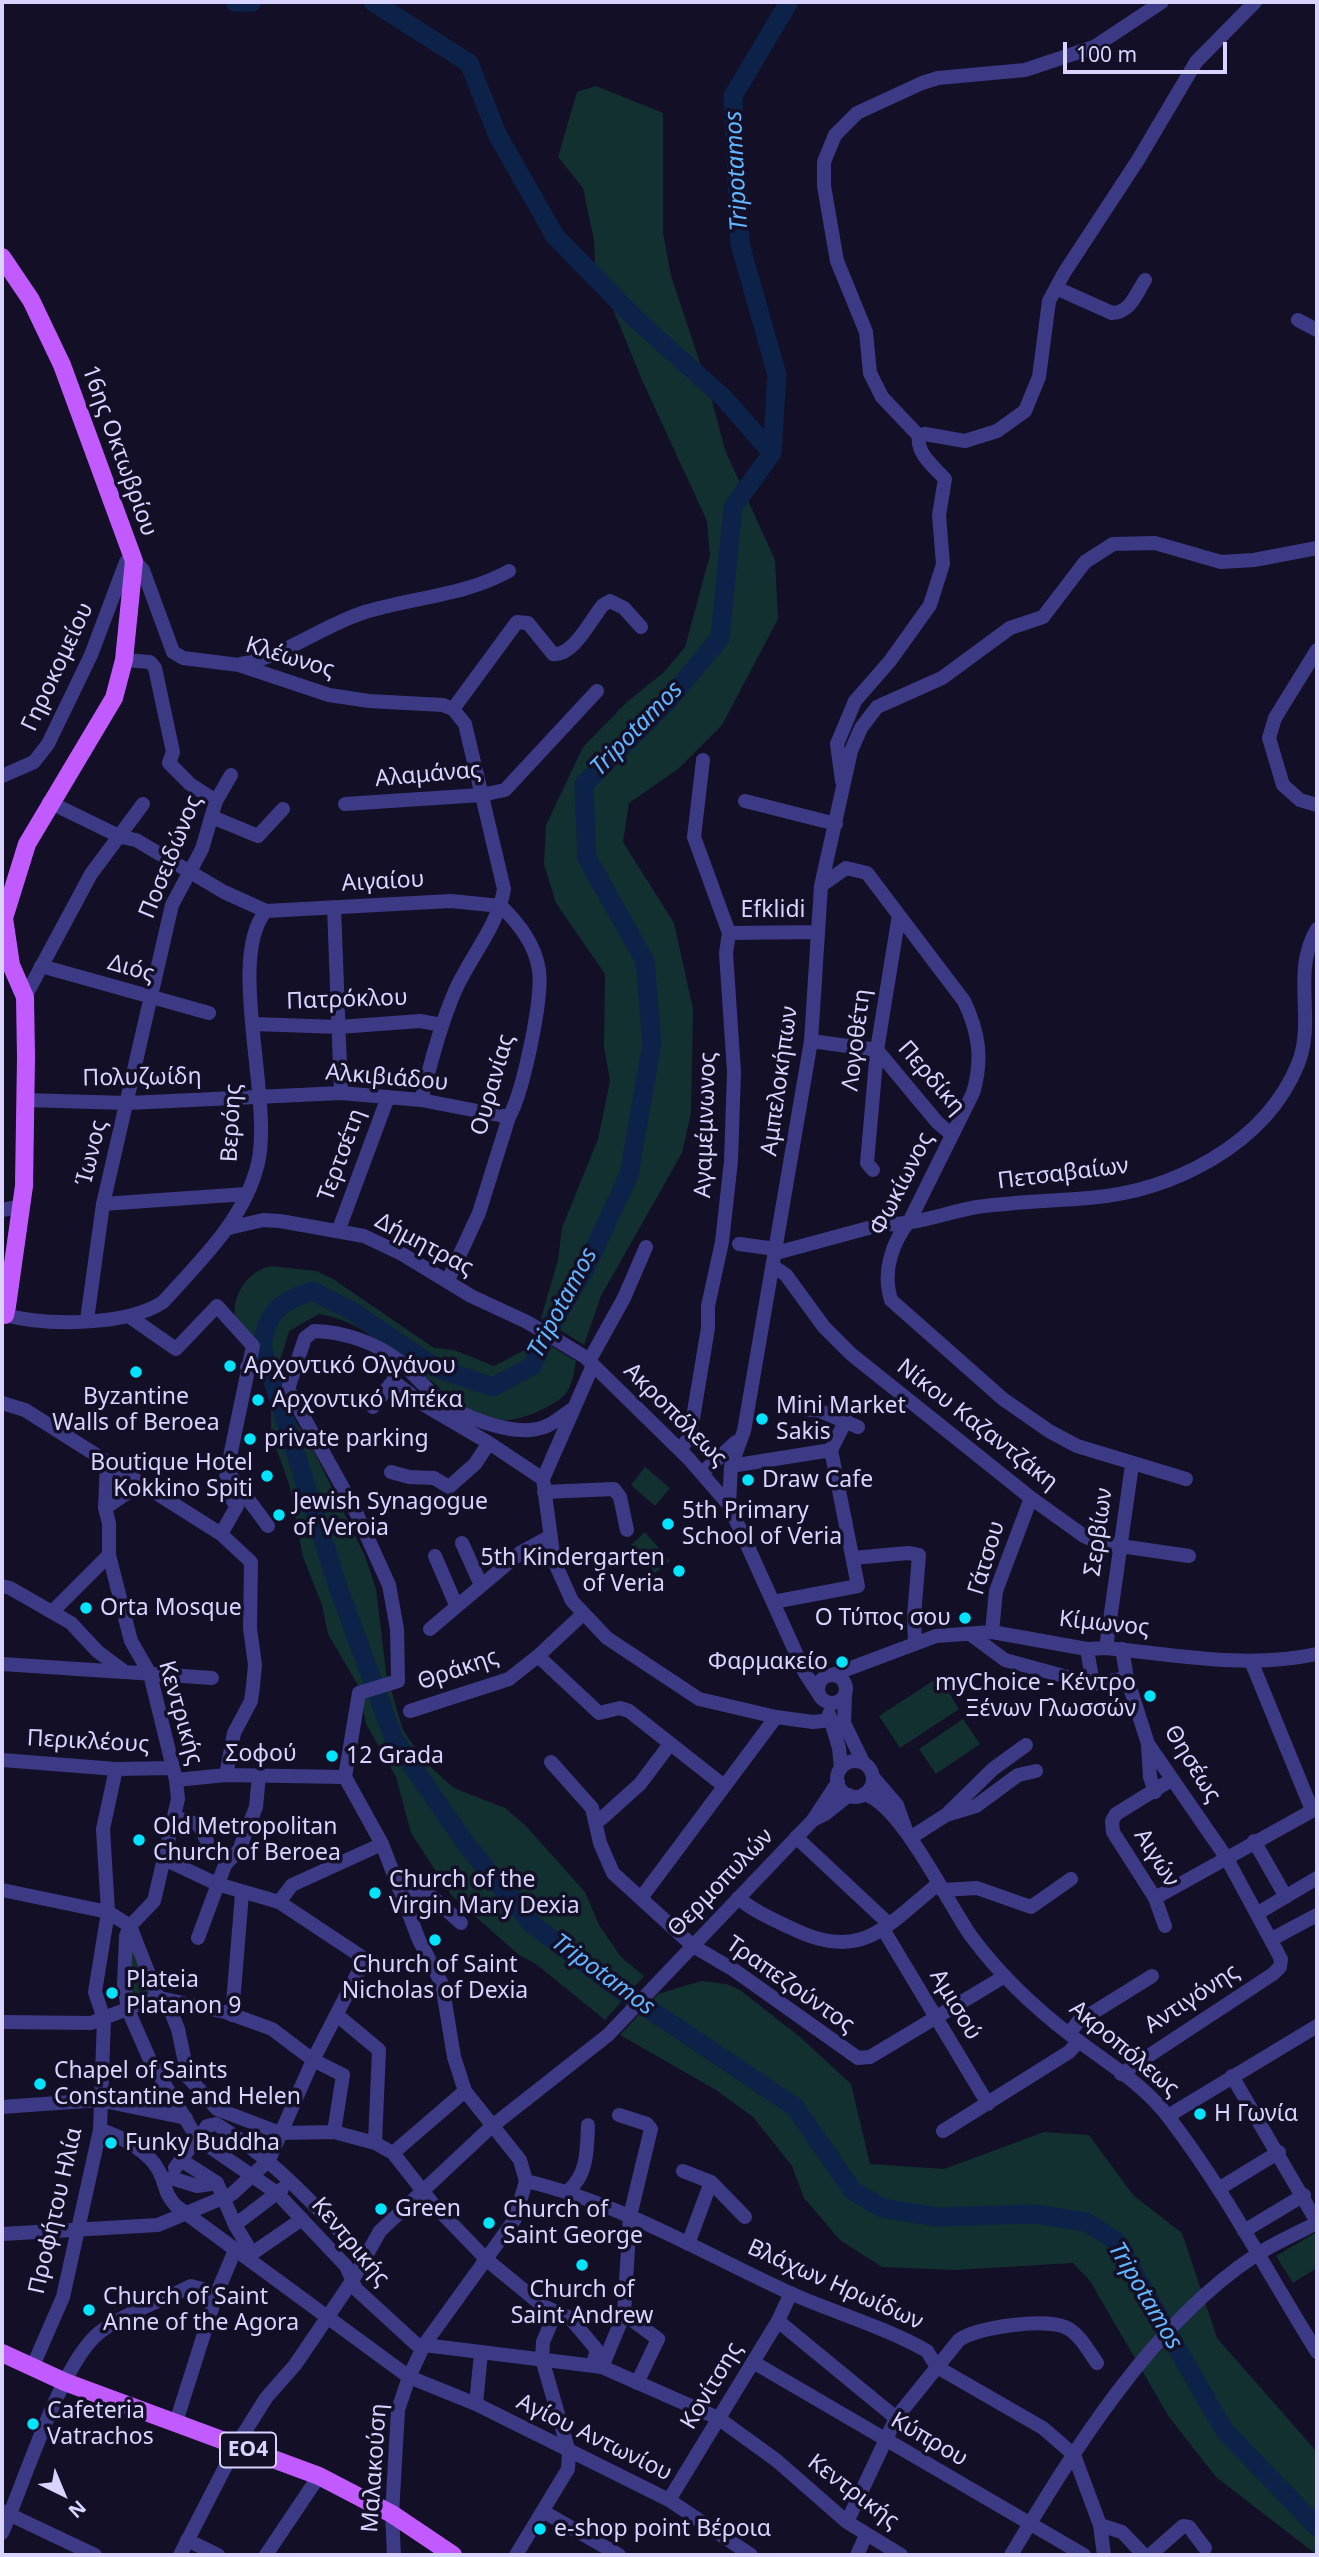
<!DOCTYPE html>
<meta charset="utf-8">
<style>
body{margin:0}
#map{position:relative;width:1319px;height:2557px;overflow:hidden;background:#130f26;font-family:"Noto Sans",sans-serif}
canvas{display:block}
.frame{position:absolute;inset:0;border:4px solid #d9d4ff;pointer-events:none}
.north{position:absolute;left:28px;top:2459px;width:70px;height:70px;-webkit-text-stroke:5px #130f26;paint-order:stroke;rotate:137deg;font-size:19px;font-weight:700;line-height:28px;text-align:center;color:#d9d4ff}
.north::after{content:'';display:block;margin:auto;width:24px;height:32px;background:#d9d4ff;clip-path:polygon(50% 0,100% 100%,50% 72%,0 100%)}
.scale{position:absolute;left:1063px;top:42px;width:164px;height:32px;box-sizing:border-box;border:4px solid #d9d4ff;border-top:0;padding-left:9px;font-size:21px;line-height:24px;white-space:nowrap;color:#d9d4ff;-webkit-text-stroke:5px #130f26;paint-order:stroke}
</style>
<div id="map">
<canvas width="1319" height="2557"></canvas>
<div class="frame"></div>
<div class="north">N</div>
<div class="scale">100 m</div>
</div>
<script>
const g = document.querySelector('canvas').getContext('2d');
g.lineJoin = 'round';
function paint(path, color) { g.fillStyle = color; g.fill(path, 'evenodd'); }
function strokePath(path, color, width, dash) { g.strokeStyle = color; g.lineWidth = width; g.lineCap = dash ? 'butt' : 'round'; g.setLineDash(dash || []); g.stroke(path); }
function write(font, color, halo, rows, align = 'center') {
  g.font = font + ' "Noto Sans",sans-serif'; g.lineWidth = 7; g.setLineDash([]); g.textBaseline = 'middle'; g.strokeStyle = halo; g.fillStyle = color; for (const [text, x, y, turn = 0] of rows) {
    g.save(); g.translate(x, y); g.rotate((+turn || 0) * Math.PI / 180); g.textAlign = isNaN(turn) ? turn : align; if (halo) g.strokeText(text, 0, 0); g.fillText(text, 0, 0); g.restore();
  }
}
paint(new Path2D(`
 M596,86L663,113V233L671,276L709,390L725,450L775,560L778,619L722,725L678,769L629,803L623,842L674,923L693,1009L691,1113L682,1153L601,1296L584,1345L541,1318L558,1260L562,1228L598,1139L610,1081L604,1046L605,974L556,903L544,864L546,825L583,747L627,702L664,672L685,647L710,555L707,521L642,380L595,265L594,240L583,188L558,157L577,92Z
 M272,1266L316,1271L333,1279L434,1348L454,1350L494,1366L523,1351L532,1335L576,1361C571,1390 569,1397 541,1410C516,1422 485,1427 459,1409C449,1402 442,1390 433,1382C425,1377 417,1373 410,1368C375,1341 365,1323 319,1314L289,1331L278,1368L260,1366C257,1360 256,1351 253,1345C249,1338 239,1332 236,1324C229,1298 247,1270 272,1266Z
 M261,1369L277,1370L293,1417L315,1453L365,1556L376,1589L386,1672L403,1730L424,1761L454,1788L505,1808L526,1826L585,1892L599,1925L621,1957L644,1976L605,2020L536,1964L519,1955L452,1896L411,1833L396,1777L366,1724L359,1687L328,1634L322,1605L303,1557L289,1484L271,1434V1404Z
 M645,1467L670,1488L655,1506L631,1485Z
 M645,1532L670,1561L655,1573L631,1545Z
 M939,1677L959,1709L900,1748L879,1716Z
 M963,1719L980,1744L936,1774L919,1749Z
 M130,1942L157,1996L129,2008Z
 M701,1981L726,1984L740,1990L800,2037L851,2084L870,2164L944,2169L1044,2132L1089,2135L1133,2195L1182,2233L1217,2338L1317,2452V2555L1216,2477L1169,2417L1090,2281L1073,2263L956,2270L882,2267L840,2240L804,2198L792,2166L753,2117L716,2090L620,2035L658,1994Z
 M1315,2233L1317,2268L1293,2283L1276,2256Z`), '#12302f');
strokePath(new Path2D(`
 M235,2H252
 M373,2L469,63L498,136L555,236L638,321L724,398L772,453
 M789,2L733,96L740,244L777,375L772,453L733,507L720,638L667,702L584,784L587,858L645,961L652,1043L629,1175L584,1271L552,1323L532,1366L493,1387L436,1368L352,1311L312,1291C279,1302 267,1312 262,1347L339,1590L394,1739L466,1844L532,1924L616,1987L795,2107L852,2190L882,2208L937,2217L1035,2214L1086,2222L1115,2240L1224,2430L1317,2527`), '#0c2248', 19);
strokePath(new Path2D(`
 M1056,288L1112,313C1130,313 1136,294 1145,280
 M1298,320L1317,330
 M919,436L882,397L870,373L866,332L837,261L824,186V162L835,135L857,113L922,83L938,78L1025,70L1094,47L1162,2
 M1317,650L1275,718L1269,738L1283,785L1300,800L1317,805
 M124,660L150,662L155,668L173,752L169,763L190,784L216,801
 M241,664C286,656 321,626 365,612C413,597 464,596 509,571
 M453,709L517,622L528,623L553,654C573,657 591,619 603,605L610,601L624,608L641,627
 M2,776L34,762L48,744L91,655L126,562L134,561L143,570L173,652L183,658L239,665L329,695L369,701L443,705L453,709L465,724L504,889C498,926 470,957 455,991C440,1026 431,1063 421,1100
 M842,781L837,744L855,701L890,661L930,605L943,564L939,515L945,479C934,467 916,453 919,436L925,434L965,441L997,431L1025,411L1039,377L1049,301L1064,273L1138,160L1196,62L1255,2
 M745,801L836,824
 M49,802L121,837L136,840L224,892L266,911L451,901L501,906
 M345,804L481,795L505,790L597,691
 M212,817L258,836L283,809
 M822,885L846,868L867,873L964,1001C979,1032 983,1060 973,1093L910,1220C892,1242 882,1272 891,1300L1003,1399L1049,1431L1077,1446L1186,1479
 M334,907L341,1093
 M729,933L818,932
 M41,966L209,1013
 M25,997L91,874L143,804
 M254,1024L339,1027L420,1021L442,1025
 M811,1041L877,1050L937,1122L952,1135
 M24,1100L128,1103L341,1093L421,1100L509,1117
 M873,1170L867,1163L877,1050L899,915
 M103,1204L246,1194
 M2,1210L23,1206
 M229,1228L263,1220L280,1221L364,1236L402,1254L471,1296L527,1322L585,1357L689,1459L729,1505L805,1673L820,1696
 M339,1229L388,1097
 M739,1244L776,1249
 M776,1253L883,1224C913,1226 947,1212 977,1207C1014,1202 1052,1201 1089,1198C1173,1191 1265,1145 1298,1064C1316,1020 1291,972 1317,929
 M773,1266L786,1275L824,1327L851,1354L1031,1498L1084,1536L1100,1543L1189,1556
 M448,1280L479,1213L509,1117C523,1092 543,999 539,970C535,944 519,924 501,906
 M5,1315C46,1326 127,1326 163,1302C200,1261 245,1219 258,1163C273,1099 226,957 266,911
 M130,1317L176,1349L217,1306L253,1346L227,1471L268,1526
 M87,1320L103,1204L172,905L202,849L216,801L231,775
 M589,1361L624,1298L646,1247
 M593,1365L543,1479L554,1561L572,1601L607,1638L699,1699L776,1717L813,1722L831,1720
 M247,1367L295,1370
 M2,1403L25,1410L221,1534L251,1562L250,1628L255,1665L253,1686L251,1701L234,1733L226,1775
 M373,1407L393,1381L426,1406L489,1443L543,1479
 M803,1409L820,1411L858,1427
 M680,1450L690,1436L708,1328V1306L722,1242L731,1161L734,1072L726,953L729,933L694,837L703,760
 M107,1463L105,1508L109,1523V1555L131,1641L150,1674L176,1780L178,1799L154,1901L130,1926L126,1936L124,1984L128,2010L150,2060L197,2138L277,2193L346,2266L356,2289L416,2344L602,2367L718,2418L776,2460L847,2522L901,2555
 M731,1466L831,1450
 M391,1472L409,1477L434,1478L449,1487L475,1464L489,1443
 M702,1473L736,1442
 M544,1492L614,1489L620,1497L627,1530
 M729,1505L731,1466L744,1431L811,1041L821,886L851,751L861,728L877,707L942,678L1010,628L1043,617L1085,562L1113,544L1155,543L1221,562L1254,560L1317,548
 M105,1508L139,1485
 M221,1534L237,1506L225,1491L227,1471
 M462,1543L481,1585
 M435,1556L456,1605
 M853,1558L908,1553L919,1555L914,1616L915,1642
 M2,1586L10,1588L71,1623L97,1651L125,1672L212,1678
 M773,1602L858,1586L831,1450L846,1420
 M52,1612L109,1555
 M430,1629L520,1553L551,1536
 M992,1632L996,1591L1031,1498
 M970,1634L1005,1660L1093,1684L1127,1678
 M1106,1648L1132,1465
 M1087,1649L1093,1684
 M538,1656L599,1713L620,1708L629,1711L724,1786
 M1251,1661L1312,1810
 M2,1664L123,1672
 M818 1689a14 14 0 1 1 28 0a14 14 0 1 1-28 0Z
 M832,1675L936,1636L992,1632L1087,1649L1106,1648C1176,1655 1247,1669 1317,1654
 M845,1695L844,1723L863,1762
 M410,1711L509,1679L538,1656L583,1614
 M829,1714L839,1748L841,1768
 M1148,1746L1150,1777L1155,1792
 M2,1760L116,1769L172,1768
 M837 1779a18 18 0 1 1 36 0a18 18 0 1 1-36 0Z
 M551,1762L592,1808L600,1843L613,1873L693,1946L734,1970L858,2058L870,2057L1005,1976
 M345,1777L382,1844L419,1940L442,1984L454,2057L465,2091L520,2160L526,2181L515,2219L424,2345L409,2377L398,2410L392,2514L394,2555
 M345,1777L359,1693L398,1681L397,1629L389,1585L354,1508L288,1389L305,1338L314,1331C344,1332 375,1342 399,1361C413,1372 423,1387 438,1398C461,1417 515,1438 544,1427C554,1424 562,1416 571,1410
 M873,1777L897,1805L906,1830
 M176,1780L226,1775L345,1777
 M864,1794C901,1804 948,1904 971,1936C999,1974 1036,2009 1073,2037C1106,2062 1145,2085 1170,2119C1226,2192 1268,2274 1317,2352
 M946,1815L993,1769L1026,1745
 M175,1817L199,1825L207,1841
 M813,1820L825,1814L849,1795
 M595,1821L601,1819L640,1784L670,1744
 M796,1837L889,1924
 M910,1838L946,1815L976,1806L1018,1775L1036,1771
 M1254,1841L1286,1897
 M400,1889L429,1894L461,1923
 M2,1890L108,1912L130,1926
 M942,1890L977,1888L1031,1907L1071,1879
 M641,1898L776,1717
 M738,1898C754,1911 772,1919 791,1928C862,1963 885,1927 938,1884
 M1155,1898L1317,1808
 M279,1902L292,1885L382,1844
 M1258,1913L1317,1878
 M130,1926L158,1997
 M1165,1926L1155,1898L1113,1832L1112,1821L1116,1814L1171,1780
 M883,1929L988,2104
 M198,1938L225,1865L239,1850L256,1807L259,1775
 M1272,1939L1317,1915
 M158,1997L167,2002L178,2029L188,2077L217,2109L280,2133L334,2132L375,2143L393,2153L433,2204L487,2260L543,2306L570,2318L597,2350L593,2364
 M160,1998L225,2012L272,2029L313,2060L343,2075L334,2132
 M232,2015L242,1894
 M337,2015L379,2050L375,2143
 M2,2022L91,2023L158,1997
 M1069,2034L1078,2022L1152,1976
 M1121,2074L1273,1974L1280,1967L1281,1959L1226,1857L1148,1744L1127,1678L1122,1649
 M1232,2076L1317,2222
 M2,2107L99,2100L186,2118
 M1168,2116L1317,2026
 M100,2130C119,2135 150,2152 159,2171C167,2187 163,2191 176,2206L409,2377L476,2404L669,2500L751,2555
 M943,2131L1069,2052L1079,2041
 M199,2139L207,2126L216,2124C275,2159 317,2209 365,2257
 M393,2153L465,2091
 M181,2160L217,2183L235,2225L252,2253
 M175,2168L197,2138
 M683,2171L711,2182L745,2217
 M164,2181L171,2178L197,2186L217,2183
 M526,2181C620,2203 703,2253 790,2293C835,2313 885,2327 927,2351L937,2367L1043,2428L1074,2455L1100,2525L1104,2555
 M1220,2188L1279,2152
 M568,2191C588,2175 587,2148 588,2125
 M235,2225L282,2189
 M1244,2231L1304,2195
 M2,2234L158,2225L232,2194L269,2160L313,2060L365,1959L279,1902L217,1884L166,1860
 M688,2244L711,2182
 M247,2257L302,2219
 M624,2314L658,2339L637,2383
 M778,2321L896,2418
 M753,2362L1084,2555
 M602,2367L624,2314L630,2216L651,2129L647,2124L619,2115
 M32,2368L63,2297L100,2130L104,2019L95,1992L108,1912L103,1829L116,1769
 M476,2404L481,2353
 M176,2422L217,2293L235,2250
 M669,2500L778,2321L791,2293
 M2,2511L95,2555
 M544,2512L619,2555
 M847,2522L896,2418L959,2340C977,2327 1044,2318 1065,2327C1079,2333 1088,2350 1097,2363
 M1100,2525L1122,2532L1144,2555
 M2,2533C24,2484 61,2362 100,2332C124,2313 164,2300 191,2286L217,2293
 M187,2540L218,2555
 M180,2555L236,2446L266,2398L295,2365L352,2281L380,2231L491,2127L608,2035L813,1820L838,1782
 M266,2555L319,2476
 M516,2555L568,2469L569,2452L542,2359L543,2342L556,2311
 M857,2555L866,2535
 M1011,2555C1074,2450 1151,2324 1256,2255C1275,2243 1297,2233 1317,2223
 M1150,2555L1183,2526L1189,2527L1205,2548`), '#3d3a85', 14);
strokePath(new Path2D(`
 M2,257L31,300L62,365L134,561L124,660L114,698L27,844L4,918L11,965L25,997L26,1057L24,1186L7,1306L5,1315H2
 M2,2353L65,2382L319,2476L392,2514L453,2555`), '#c25bff', 18);
for (const [x, y, r, color] of [
 [230,1366,7,"#00e5ff"],
 [136,1372,7,"#00e5ff"],
 [258,1400,7,"#00e5ff"],
 [762,1419,7,"#00e5ff"],
 [250,1439,7,"#00e5ff"],
 [267,1476,7,"#00e5ff"],
 [748,1480,7,"#00e5ff"],
 [279,1515,7,"#00e5ff"],
 [668,1524,7,"#00e5ff"],
 [679,1571,7,"#00e5ff"],
 [86,1608,7,"#00e5ff"],
 [965,1618,7,"#00e5ff"],
 [842,1662,7,"#00e5ff"],
 [1150,1696,7,"#00e5ff"],
 [332,1756,7,"#00e5ff"],
 [139,1840,7,"#00e5ff"],
 [375,1893,7,"#00e5ff"],
 [435,1940,7,"#00e5ff"],
 [112,1993,7,"#00e5ff"],
 [40,2084,7,"#00e5ff"],
 [1200,2114,7,"#00e5ff"],
 [111,2143,7,"#00e5ff"],
 [381,2209,7,"#00e5ff"],
 [489,2223,7,"#00e5ff"],
 [582,2265,7,"#00e5ff"],
 [89,2310,7,"#00e5ff"],
 [33,2424,7,"#00e5ff"],
 [540,2529,7,"#00e5ff"]
]) { const dot = new Path2D(); dot.arc(x, y, r, 0, 2 * Math.PI); g.fillStyle = color; g.fill(dot); strokePath(dot, '#130f26', 2.5); }
for (const [x, y, w] of [
 [248,2450,56]
]) { const box = new Path2D(); box.roundRect(x - w / 2, y - 17.5, w, 35, 5); g.fillStyle = '#130f26'; g.fill(box); strokePath(box, '#d9d4ff', 2); }
write('bold 21px', '#d9d4ff', null, [
 ["ΕΟ4",248,2450]
]);
write('23px', '#d9d4ff', '#130f26', [
 ["16ης Οκτωβρίου",119,451,70],
 ["Κλέωνος",290,658,17],
 ["Γηροκομείου",58,667,-65],
 ["Αλαμάνας",428,775,-5],
 ["Ποσειδώνος",171,857,-68],
 ["Αιγαίου",383,882,-3],
 ["Efklidi",773,910],
 ["Διός",131,969,16],
 ["Πατρόκλου",347,1000,-2],
 ["Λογοθέτη",857,1040,-83],
 ["Πολυζωίδη",142,1078,-1],
 ["Αλκιβιάδου",387,1078,5],
 ["Περδίκη",931,1078,49],
 ["Αμπελοκήπων",780,1081,-82],
 ["Ουρανίας",493,1085,-74],
 ["Βερόης",232,1123,-87],
 ["Αγαμέμνωνος",706,1125,-88],
 ["Ίωνος",92,1153,-76],
 ["Τερτσέτη",342,1155,-70],
 ["Πετσαβαίων",1063,1174,-7],
 ["Φωκίωνος",902,1184,-63],
 ["Δήμητρας",424,1245,28],
 ["Ακροπόλεως",675,1415,45],
 ["Νίκου Καζαντζάκη",977,1425,38],
 ["Σερβίων",1099,1532,-82],
 ["Γάτσου",987,1558,-73],
 ["Κίμωνος",1104,1624,6],
 ["Θράκης",458,1670,-19],
 ["Κεντρικής",180,1713,74],
 ["Περικλέους",88,1742,3],
 ["Σοφού",261,1754],
 ["Θησέως",1192,1764,58],
 ["Αιγών",1156,1858,58],
 ["Θερμοπυλών",721,1883,-46],
 ["Τραπεζούντος",790,1985,35],
 ["Αντιγόνης",1192,1999,-33],
 ["Αμισού",955,2005,59],
 ["Ακροπόλεως",1124,2049,40],
 ["Προφήτου Ηλία",56,2211,-77],
 ["Κεντρικής",350,2242,50],
 ["Βλάχων Ηρωίδων",835,2285,24],
 ["Κονίτσης",712,2386,-59],
 ["Αγίου Αντωνίου",594,2438,26],
 ["Κύπρου",929,2440,30],
 ["Μαλακούση",375,2468,-86],
 ["Κεντρικής",853,2492,37]
]);
write('23px', '#d9d4ff', '#130f26', [
 ["Αρχοντικό Ολγάνου",244,1366],
 ["Byzantine",136,1397,"center"],
 ["Walls of Beroea",136,1423,"center"],
 ["Αρχοντικό Μπέκα",272,1400],
 ["Mini Market",776,1406],
 ["Sakis",776,1432],
 ["private parking",264,1439],
 ["Boutique Hotel",253,1463,"right"],
 ["Kokkino Spiti",253,1489,"right"],
 ["Draw Cafe",762,1480],
 ["Jewish Synagogue",293,1502],
 ["of Veroia",293,1528],
 ["5th Primary",682,1511],
 ["School of Veria",682,1537],
 ["5th Kindergarten",665,1558,"right"],
 ["of Veria",665,1584,"right"],
 ["Orta Mosque",100,1608],
 ["Ο Τύπος σου",951,1618,"right"],
 ["Φαρμακείο",828,1662,"right"],
 ["myChoice - Κέντρο",1136,1683,"right"],
 ["Ξένων Γλωσσών",1136,1709,"right"],
 ["12 Grada",346,1756],
 ["Old Metropolitan",153,1827],
 ["Church of Beroea",153,1853],
 ["Church of the",389,1880],
 ["Virgin Mary Dexia",389,1906],
 ["Church of Saint",435,1965,"center"],
 ["Nicholas of Dexia",435,1991,"center"],
 ["Plateia",126,1980],
 ["Platanon 9",126,2006],
 ["Chapel of Saints",54,2071],
 ["Constantine and Helen",54,2097],
 ["Η Γωνία",1214,2114],
 ["Funky Buddha",125,2143],
 ["Green",395,2209],
 ["Church of",503,2210],
 ["Saint George",503,2236],
 ["Church of",582,2290,"center"],
 ["Saint Andrew",582,2316,"center"],
 ["Church of Saint",103,2297],
 ["Anne of the Agora",103,2323],
 ["Cafeteria",47,2411],
 ["Vatrachos",47,2437],
 ["e-shop point Βέροια",554,2529]
], 'left');
write('italic 24px', '#62b6ff', '#130f26', [
 ["Tripotamos",737,171,-93],
 ["Tripotamos",637,729,-46],
 ["Tripotamos",563,1303,-62],
 ["Tripotamos",603,1975,36],
 ["Tripotamos",1145,2296,59]
]);
</script>
